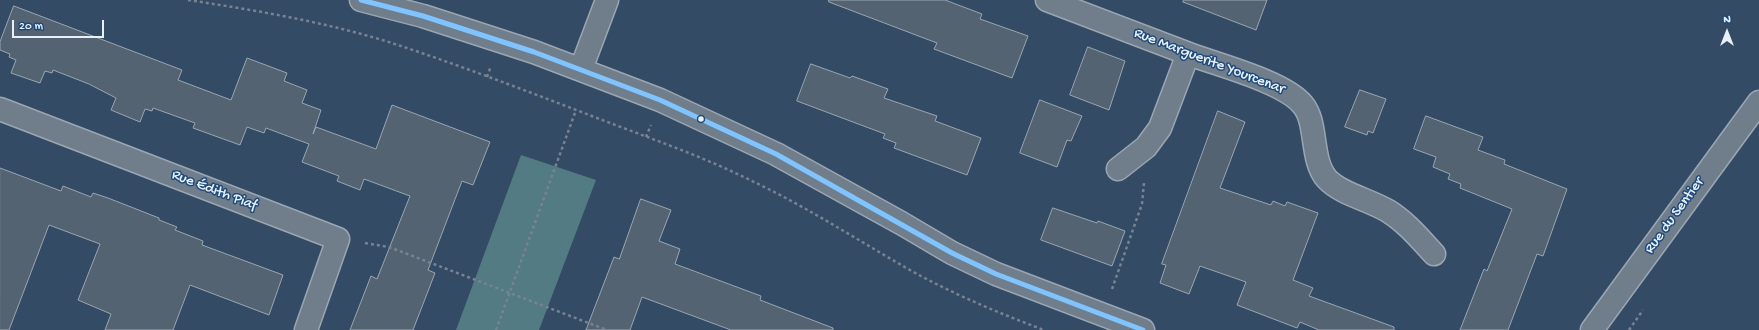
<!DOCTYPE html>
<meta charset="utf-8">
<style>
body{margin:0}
#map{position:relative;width:1759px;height:330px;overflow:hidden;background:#344b65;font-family:"Gochi Hand",sans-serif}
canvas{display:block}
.north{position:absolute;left:1707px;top:12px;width:40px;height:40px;-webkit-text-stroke:3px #1f4a7a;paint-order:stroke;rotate:0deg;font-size:11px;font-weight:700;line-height:16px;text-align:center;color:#e8f1f8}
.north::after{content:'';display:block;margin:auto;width:14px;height:18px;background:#e8f1f8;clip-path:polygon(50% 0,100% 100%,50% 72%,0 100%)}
.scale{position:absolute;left:12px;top:20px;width:92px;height:18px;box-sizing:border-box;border:2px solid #e8f1f8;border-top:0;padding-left:5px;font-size:12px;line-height:14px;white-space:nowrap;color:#e8f1f8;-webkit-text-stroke:3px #1f4a7a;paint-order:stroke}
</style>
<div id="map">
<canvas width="1759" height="330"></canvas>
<div class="north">N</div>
<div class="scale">20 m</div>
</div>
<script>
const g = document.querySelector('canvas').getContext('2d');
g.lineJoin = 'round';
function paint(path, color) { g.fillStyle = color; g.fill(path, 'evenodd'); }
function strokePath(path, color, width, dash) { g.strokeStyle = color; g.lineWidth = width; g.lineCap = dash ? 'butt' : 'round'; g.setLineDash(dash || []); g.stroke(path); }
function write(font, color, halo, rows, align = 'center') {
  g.font = font + ' "Gochi Hand",sans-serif'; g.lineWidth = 3; g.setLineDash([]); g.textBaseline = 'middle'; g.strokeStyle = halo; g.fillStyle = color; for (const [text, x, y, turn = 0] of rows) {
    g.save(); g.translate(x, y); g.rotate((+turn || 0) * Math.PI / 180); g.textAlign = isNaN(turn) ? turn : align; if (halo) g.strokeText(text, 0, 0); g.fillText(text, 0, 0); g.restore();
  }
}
paint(new Path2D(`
 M521,155L596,180L539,330H456Z`), '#527b84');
const building = new Path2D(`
 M829,0H945L982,14L980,19L1028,36L1012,78L934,49L937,43L829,2Z
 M1184,0H1267L1256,30L1183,2Z
 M14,6L182,70L178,80L231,100L247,58L287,73L284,81L307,90L302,103L321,110L313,134L316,127L376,149L392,105L490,142L473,185L462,181L428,270L435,273L413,330H350L371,276L377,279L410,196L364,179L360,190L337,181L339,176L302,162L309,144L266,128L264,133L247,127L240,145L193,128L195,123L153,108L152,111L145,109L140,122L111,110L116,98L89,84L53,70L52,73L45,71L40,83L11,73L16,60L9,57L10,54L0,50V42Z
 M1088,47L1125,61L1109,110L1070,95Z
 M811,64L850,78L852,76L888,89L884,98L937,116L935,121L981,138L967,175L894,148L896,143L883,138L885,134L797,101Z
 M1360,90L1386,99L1373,133L1368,131L1367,135L1345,127Z
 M1040,100L1082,116L1071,141L1067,140L1057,167L1020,153Z
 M1218,111L1245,122L1220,188L1271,205L1273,201L1285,206L1287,202L1318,213L1293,280L1313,288L1309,296L1394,327V330H1319L1300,322L1297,328L1237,305L1246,282L1200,266L1189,294L1160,283L1166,265L1162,264Z
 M1426,116L1483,137L1478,150L1505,160L1504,164L1567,189L1543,256L1537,254L1508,330H1460L1484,269L1487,271L1512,209L1460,188L1461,184L1448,179L1450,174L1433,167L1436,157L1414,149Z
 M0,168L61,191L63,186L91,197L93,193L108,198L159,218V220L177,227L175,230L203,241L202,245L283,275L269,315L190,285L173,330H105L111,314L78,300L100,244L49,225L9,330H0Z
 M641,199L671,210L659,241L680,249L675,264L761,296L760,300L833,328V330H731L642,297L630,330H586L614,257L619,259Z
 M1053,208L1097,223L1098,221L1125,231L1112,266L1041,240Z`);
paint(building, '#546371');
strokePath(building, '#9aa6b3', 1);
const street = new Path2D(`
 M361,0L423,16L534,52L660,100L776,154L901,223L952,253L996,274L1143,330
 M1047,0C1094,18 1141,36 1189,54C1218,65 1285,82 1303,105C1318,123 1310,160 1327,179C1341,194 1370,200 1388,211C1406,222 1420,239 1434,254
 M581,69L607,0
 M0,109L338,239L306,330
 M1118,169L1146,147L1160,128L1188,54
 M1592,330L1759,102`);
strokePath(street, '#9aa6b3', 25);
strokePath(new Path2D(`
 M188,0C260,11 332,23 401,46C467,68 532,93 597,118C649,138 702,156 752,181C809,208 862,243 917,274C958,296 1001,314 1044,330
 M487,77L491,66
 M646,137L651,125
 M365,243L389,247L607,330
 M1112,289L1142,204L1144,183
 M496,330L576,110
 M1629,330L1643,310`), '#778390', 2.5, [3, 3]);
strokePath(street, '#707e8c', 22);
strokePath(new Path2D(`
 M361,0L423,16L534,52L660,100L776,154L952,253L996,274L1143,330`), '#80c4ff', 5);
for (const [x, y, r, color] of [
 [701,119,3.5,"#e8f1f8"]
]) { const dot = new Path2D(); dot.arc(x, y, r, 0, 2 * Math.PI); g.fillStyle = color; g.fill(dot); strokePath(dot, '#1f4a7a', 1.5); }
write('15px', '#e8f1f8', '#1f4a7a', [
 ["Rue Marguerite Yourcenar",1209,62,21],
 ["Rue Édith Piaf",214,191,21],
 ["Rue du Sentier",1675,216,-54]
]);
</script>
